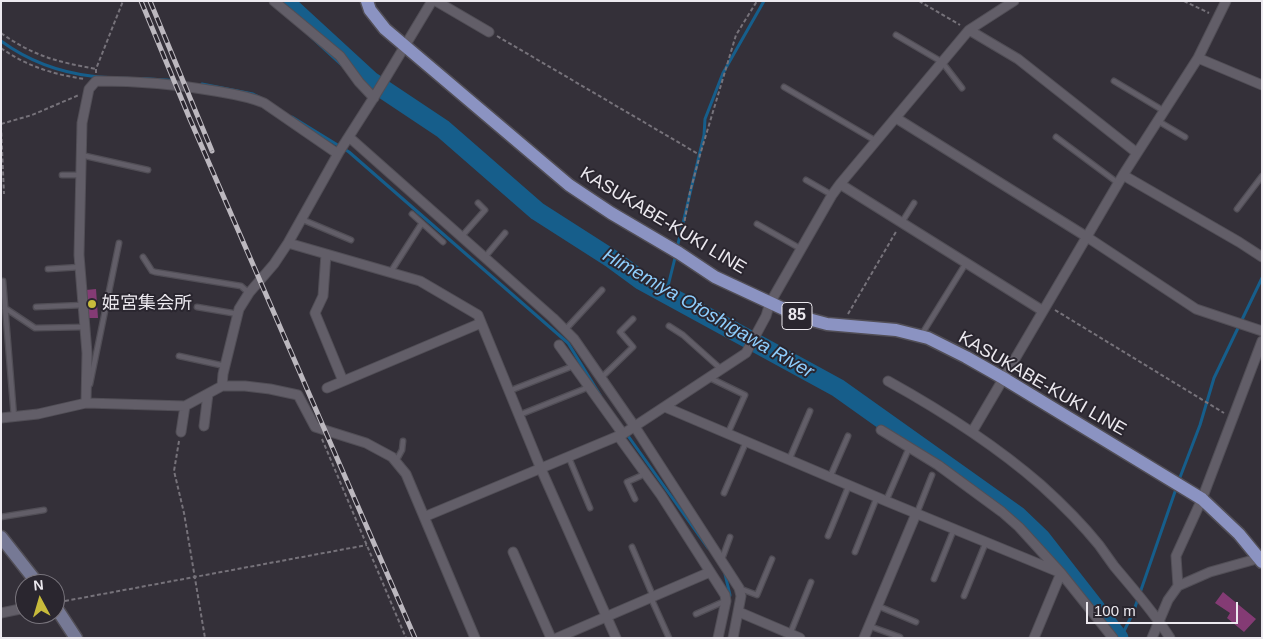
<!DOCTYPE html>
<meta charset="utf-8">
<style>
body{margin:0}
#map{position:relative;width:1263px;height:639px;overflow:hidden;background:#343039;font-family:Arial,sans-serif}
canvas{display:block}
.frame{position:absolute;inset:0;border:2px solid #ece9ef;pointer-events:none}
.north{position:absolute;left:15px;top:574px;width:50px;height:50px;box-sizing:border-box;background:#2a262f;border:1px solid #78747c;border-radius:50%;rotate:354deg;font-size:14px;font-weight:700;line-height:20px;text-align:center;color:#ece9ef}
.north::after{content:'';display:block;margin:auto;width:18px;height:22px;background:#c8bb3b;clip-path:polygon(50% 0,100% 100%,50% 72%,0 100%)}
.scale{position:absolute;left:1086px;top:602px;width:152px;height:22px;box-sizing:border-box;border:2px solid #ece9ef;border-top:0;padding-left:6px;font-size:15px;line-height:18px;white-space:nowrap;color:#ece9ef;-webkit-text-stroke:4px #2a262f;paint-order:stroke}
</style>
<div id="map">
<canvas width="1263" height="639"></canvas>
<div class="frame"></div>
<div class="north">N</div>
<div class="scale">100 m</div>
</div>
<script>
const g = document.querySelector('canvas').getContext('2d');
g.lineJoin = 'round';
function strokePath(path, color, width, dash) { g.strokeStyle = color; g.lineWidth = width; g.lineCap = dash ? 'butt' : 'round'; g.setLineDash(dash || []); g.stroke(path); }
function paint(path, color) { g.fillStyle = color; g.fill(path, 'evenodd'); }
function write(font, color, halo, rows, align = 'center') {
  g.font = font + ' Arial,"Noto Sans JP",sans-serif'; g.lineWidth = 4; g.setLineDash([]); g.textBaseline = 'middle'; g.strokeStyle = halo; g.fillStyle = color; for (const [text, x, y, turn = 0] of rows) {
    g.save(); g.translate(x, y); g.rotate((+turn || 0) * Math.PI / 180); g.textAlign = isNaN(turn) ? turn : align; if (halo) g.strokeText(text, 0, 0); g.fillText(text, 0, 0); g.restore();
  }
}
strokePath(new Path2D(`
 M1,41C27,60 59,72 91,76C119,80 147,77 175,81
 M202,84L253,94L261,98
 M292,117L349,152L568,343L600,395
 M677,248L704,135L705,119L723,73L764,1
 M666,294L676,254
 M626,433L708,548
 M1179,480L1200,425L1214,378L1262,278
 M725,574L730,595L729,599
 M1119,637L1123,633L1133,613L1177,486`), '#165e8b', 3);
strokePath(new Path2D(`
 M284,1L371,81L443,129L537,211L612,259L642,281L838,388L1018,516L1041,538L1119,638`), '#165e8b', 19);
paint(new Path2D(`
 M96,289L98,318H88L86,290Z
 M1223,592L1256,619L1244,632L1227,618L1230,613L1215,603Z`), '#843b74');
const lane = new Path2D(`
 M896,35L942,62L962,88
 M1114,81L1164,111
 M784,87L876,141
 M1158,121L1185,137
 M1056,137L1118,183
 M81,155L148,170
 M62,175H80
 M806,180L832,195
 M1237,209L1262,176
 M412,214L443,242
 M301,219L351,240
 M902,222L914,203
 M757,224L801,249
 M462,236L485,210L478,203
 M143,257L152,271L155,272L241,286L249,293
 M485,257L505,233
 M48,269L80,267
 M390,273L422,223
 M3,281L14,417
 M36,307L83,305
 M197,307L238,314
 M5,308L35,328L84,327
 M669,326L683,335L721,369
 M565,330L602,290
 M922,334L966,263
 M179,356L225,366
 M601,378L633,347L620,332L633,319
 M710,378L745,395L728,433
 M90,384L119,243
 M509,391L573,366
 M519,415L589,387
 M569,458L590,508
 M789,460L810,411
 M396,461L402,450L403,441
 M830,477L848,436
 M724,493L746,442
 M635,499L627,482L645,474
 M886,501L909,448
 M917,513L932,475
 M1,517L44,510
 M828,536L849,485
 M632,547L653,596
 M855,552L877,497
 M722,559L730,537
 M934,579L954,529
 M741,589L757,595L772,559
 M964,596L986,542
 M651,598L669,638
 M878,606L916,622
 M696,614L725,601
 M869,626L900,637
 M790,634L811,582`);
const street = new Path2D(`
 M274,1L340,56L359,82L374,98
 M436,1L489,32
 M969,30L1018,59L1137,153
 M1198,58L1262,85
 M896,118L1087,237L1196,309L1262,331
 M349,137L553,318L574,339L635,427L739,588L741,596L733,638
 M1123,175L1239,242L1262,257
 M840,184L1043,311
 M288,243L420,281L478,315L541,469L616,638
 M326,254L323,296L315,313L343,381
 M559,345L623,434
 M888,381C942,411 994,444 1041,485C1061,503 1082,524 1099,545C1104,552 1109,559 1114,566C1134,590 1154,612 1170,638
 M222,386L223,374L239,309L249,293L274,264L288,243L339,152L376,94L432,1
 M327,388L481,323
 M86,403L87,353L79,255L82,123L89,89L96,81C136,81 176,84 215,91C232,94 248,96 264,103L338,154
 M665,407L886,501L1061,573L1034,638
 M1,418L38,414L86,403L185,406L222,386H245L270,389L298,395L315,427L366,443L392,457L406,474L475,638
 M204,426L208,394
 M881,430L938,465L1002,512L1019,527L1061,573L1113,638
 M181,432L185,406
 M972,432L1123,175L1198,58L1226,1
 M619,437L661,495L725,595L726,601L718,638
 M424,517L623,434L746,353L766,316L770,303L832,195L840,184L969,30L1014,1
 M513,552L551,638
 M1178,586L1176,556L1202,499L1262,341
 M739,612L800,638
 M1,613L25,608
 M557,638L710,572
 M864,638L916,514
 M1152,638L1168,600L1178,586L1210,572L1260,558`);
const secondary = new Path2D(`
 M1,537L38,584
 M55,606L76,638`);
const primary = new Path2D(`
 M367,1L370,10L385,29L569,185L611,213L679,253L715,277L801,317L827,324L896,330L928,338L966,357L1003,378L1202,499L1239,534L1262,562`);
strokePath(lane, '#514e56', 7);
strokePath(street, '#514e56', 11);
strokePath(secondary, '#514e56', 15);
strokePath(primary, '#514e56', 15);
strokePath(new Path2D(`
 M919,1L960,25
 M1184,1L1209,13
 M1,33C33,56 58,62 96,69
 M497,36L700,155
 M1,48C26,66 55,75 85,79
 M96,73V69L123,1
 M1,124L32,115L79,95
 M1,126L4,194
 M681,240L690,192L700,155L736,35L757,1
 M1055,310L1224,413
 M848,314L897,230
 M322,439L406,638
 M179,441L174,471L184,513L205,638
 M65,601L367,545`), '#76727a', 2, [4, 2.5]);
strokePath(lane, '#625e68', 4.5);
strokePath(street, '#625e68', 9);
strokePath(secondary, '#767995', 12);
strokePath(primary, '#8b93c2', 12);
const rail = new Path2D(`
 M141,1L189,117L415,638
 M150,1L212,151`);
strokePath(rail, '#bcb8bf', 5);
strokePath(rail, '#2a262f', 3, [9]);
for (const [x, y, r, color] of [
 [92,304,5,"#c8bb3b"]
]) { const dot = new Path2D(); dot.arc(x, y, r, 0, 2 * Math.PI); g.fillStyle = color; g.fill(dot); strokePath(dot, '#2a262f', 2); }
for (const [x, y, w] of [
 [797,316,30]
]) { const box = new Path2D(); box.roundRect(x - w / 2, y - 13.5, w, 27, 4); g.fillStyle = '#2a262f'; g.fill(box); strokePath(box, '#ece9ef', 1); }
write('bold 16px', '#ece9ef', null, [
 ["85",797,316]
]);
write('18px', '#ece9ef', '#2a262f', [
 ["KASUKABE-KUKI LINE",663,221,31],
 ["KASUKABE-KUKI LINE",1042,384,30]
]);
write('18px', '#ece9ef', '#2a262f', [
 ["姫宮集会所",102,304]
], 'left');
write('italic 19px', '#8ecdfc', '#2a262f', [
 ["Himemiya Otoshigawa River",708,314,30]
]);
</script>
